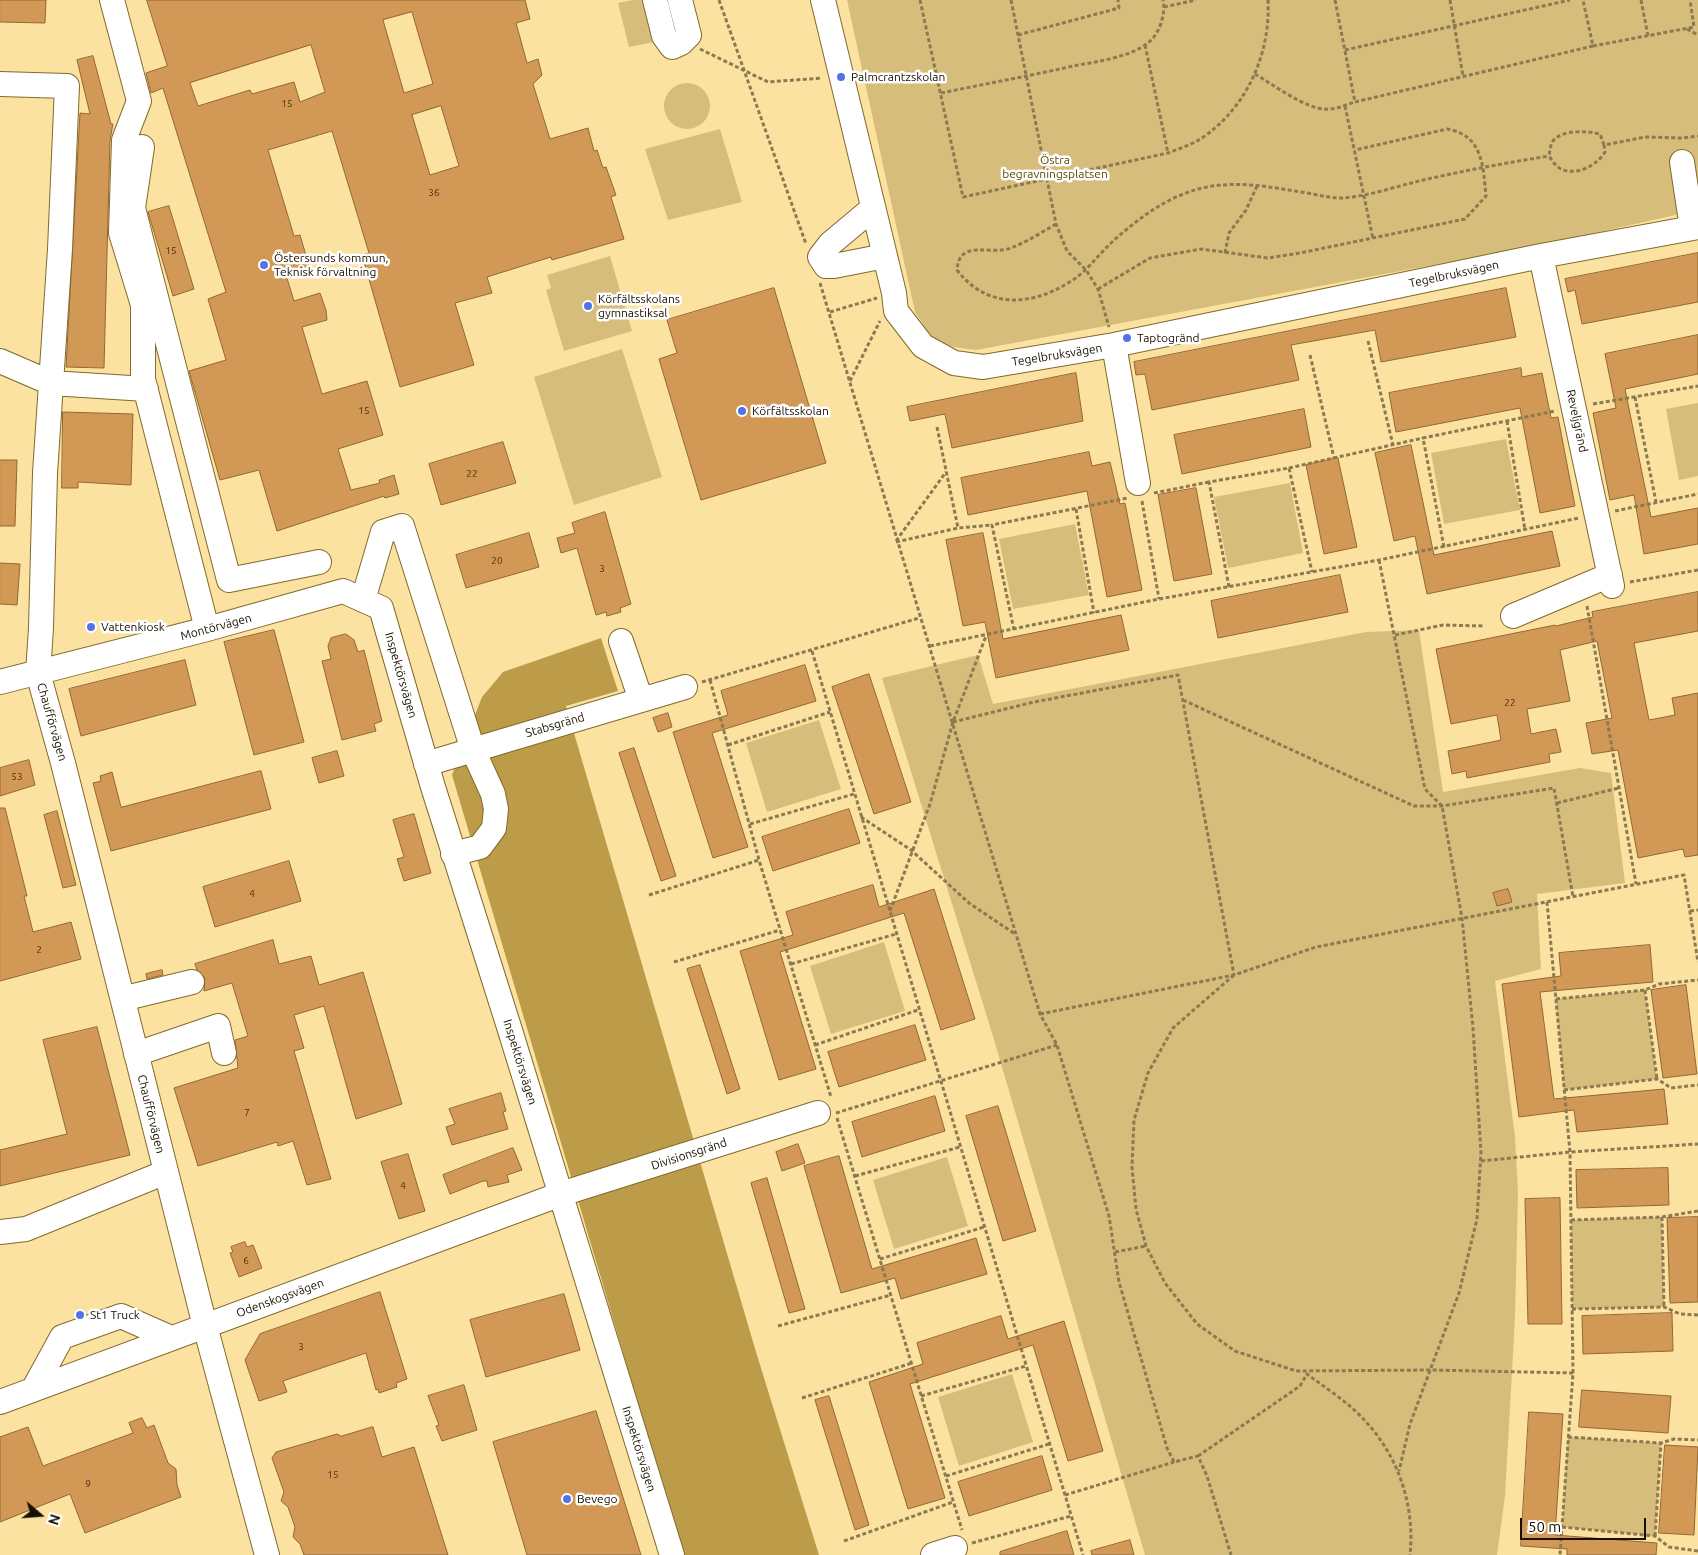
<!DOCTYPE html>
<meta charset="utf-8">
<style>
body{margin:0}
#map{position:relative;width:1698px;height:1555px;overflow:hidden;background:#fce2a1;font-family:Ubuntu,sans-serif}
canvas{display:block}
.north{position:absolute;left:15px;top:1490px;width:50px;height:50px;-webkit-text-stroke:4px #fff;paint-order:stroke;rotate:108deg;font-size:14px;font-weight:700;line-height:20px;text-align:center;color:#180f00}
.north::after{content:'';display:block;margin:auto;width:18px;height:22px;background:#180f00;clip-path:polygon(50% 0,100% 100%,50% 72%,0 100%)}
.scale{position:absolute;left:1520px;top:1518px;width:126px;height:22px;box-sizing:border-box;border:2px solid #180f00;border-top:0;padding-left:6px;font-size:15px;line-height:18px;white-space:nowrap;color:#180f00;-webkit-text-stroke:4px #fff;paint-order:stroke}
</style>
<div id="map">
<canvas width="1698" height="1555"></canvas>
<div class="north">N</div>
<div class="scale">50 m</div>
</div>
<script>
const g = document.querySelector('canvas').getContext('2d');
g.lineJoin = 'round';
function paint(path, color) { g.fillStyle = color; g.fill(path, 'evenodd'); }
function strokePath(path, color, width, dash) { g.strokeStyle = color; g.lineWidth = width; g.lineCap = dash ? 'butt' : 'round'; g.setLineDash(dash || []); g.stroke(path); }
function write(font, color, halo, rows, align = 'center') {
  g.font = font + ' Ubuntu,sans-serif'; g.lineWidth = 5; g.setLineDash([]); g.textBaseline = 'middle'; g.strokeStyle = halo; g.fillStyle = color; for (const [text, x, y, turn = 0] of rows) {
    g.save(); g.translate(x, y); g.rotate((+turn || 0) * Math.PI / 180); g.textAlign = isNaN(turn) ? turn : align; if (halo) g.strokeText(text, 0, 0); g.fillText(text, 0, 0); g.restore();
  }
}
paint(new Path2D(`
 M633,0H643L654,42L629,47L618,3Z
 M847,0H1698V210L1541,245L976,350L953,347L932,338L915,312Z
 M664 106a23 23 0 1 1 46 0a23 23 0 1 1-46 0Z
 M720,129L742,202L668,220L645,149Z
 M610,256L632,331L564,351L546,290L551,288L547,275Z
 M622,349L662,477L574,505L534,377Z
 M1698,403V476L1679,480L1666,409Z
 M1506,439L1520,510L1444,524L1431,453Z
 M1290,483L1303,553L1228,568L1214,497Z
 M1075,524L1089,595L1013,609L999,539Z
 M1419,630L1443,792L1580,768L1611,773L1625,883L1537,894L1541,969L1495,981L1515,1137L1518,1192L1515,1318L1505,1496L1497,1555H1145L992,1033L882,678L978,655L993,704L1366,632Z
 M819,720L841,789L767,812L746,743Z
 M884,942L905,1011L831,1034L810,966Z
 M1645,990L1657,1079L1564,1090L1556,999Z
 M947,1157L968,1226L894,1249L873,1180Z
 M1662,1217L1664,1307L1572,1309L1571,1220Z
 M1012,1374L1033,1442L959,1466L938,1397Z
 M1568,1437L1661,1443L1655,1536L1562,1527Z`), '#d7bd7b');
paint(new Path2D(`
 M601,638L618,691L566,706L756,1352L819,1555H683L452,775L482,697L503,672Z`), '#bc9c48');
const building = new Path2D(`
 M0,0H46L45,23L0,22Z
 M147,0H525L530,19L516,23L527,63L538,59L542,75L533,84L550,139L588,128L594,151L597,150L603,168L606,167L616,195L611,197L624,239L552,260L551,257L487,277L492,293L455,303L474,365L400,387L362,255L369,253L332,131L268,150L294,236L300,235L310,269L286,275L294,301L320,293L326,310L327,320L302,327L322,394L367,381L383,435L338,449L351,490L380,483L379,480L394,475L399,494L385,498L384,496L277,531L259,470L220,480L189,371L226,360L208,299L226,292L163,88L151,93L146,73L167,66ZM412,12L433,84L404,93L383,20ZM311,45L325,92L300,102L294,82L252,94L250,90L198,106L190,83ZM441,106L459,166L430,175L412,115Z
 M93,56L111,124H113L110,140L104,368L66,367L80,113L90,114L77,60Z
 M169,206L194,289L173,296L148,212Z
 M1698,253V302L1582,324L1575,290L1568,292L1565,279Z
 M774,288L826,463L701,500L659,359L677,353L667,320Z
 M1506,288L1516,337L1381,362L1375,330L1291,345L1299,380L1152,410L1145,374L1136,375L1134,362Z
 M1698,335V374L1625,389L1651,517L1698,508V544L1644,554L1634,495L1610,500L1593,413L1616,408L1605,354Z
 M1521,368L1522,377L1542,373L1551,418L1558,417L1575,506L1540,513L1520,408L1396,432L1389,393Z
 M1076,373L1083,421L952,448L945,414L910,421L907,407Z
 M1304,409L1311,447L1182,474L1174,435Z
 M63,412L133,414L131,485L78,482V488H62Z
 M503,442L516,483L441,505L429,464Z
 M1411,445L1434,555L1552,531L1560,566L1427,594L1415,536L1394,541L1375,453Z
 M1089,452L1092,466L1110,462L1120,504L1125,503L1142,590L1107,597L1087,491L968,515L961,478Z
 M1338,458L1357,547L1324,554L1306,465Z
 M0,460H17L15,526H0Z
 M1196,488L1212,574L1174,581L1158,495Z
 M605,512L631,604L620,608L621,612L607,616L606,612L596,615L577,548L561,553L557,538L575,533L572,523Z
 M529,533L539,567L466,588L456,555Z
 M983,533L1003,639L1121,615L1129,650L996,678L985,622L963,626L946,540Z
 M0,563L20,564L17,605L0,604Z
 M1340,575L1348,612L1218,638L1211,601Z
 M1698,592V631L1634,643L1649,720L1675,715L1672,698L1698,693V855L1685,857L1683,849L1638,858L1618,750L1592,754L1586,723L1612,718L1597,641L1560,650L1570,701L1527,709L1531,734L1556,729L1561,752L1549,754L1550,762L1467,778L1466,771L1452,774L1448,751L1501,740L1497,715L1451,724L1436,649L1555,625L1556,626L1593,617L1592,612Z
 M274,630L304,742L254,755L224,642Z
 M346,634L354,640L358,652L364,650L382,721L374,724L376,731L342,740L322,661L331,659L328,646L331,638Z
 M185,660L196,705L81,736L69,689Z
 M805,665L816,701L712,733L748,847L713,858L673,732L728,715L721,691Z
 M869,674L911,802L874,814L832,687Z
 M668,713L672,727L658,732L653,718Z
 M634,748L676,876L661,881L619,753Z
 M337,751L344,776L319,783L312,758Z
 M29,760L35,785L0,796V768Z
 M261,771L271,809L111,851L93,783L101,781L100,776L112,772L121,807Z
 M0,808H5L27,896H24L33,932L71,922L81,959L0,981Z
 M849,809L860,843L773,871L762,837Z
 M57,811L76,885L63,888L44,815Z
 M414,814L431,873L404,881L397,859L404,857L393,820Z
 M289,861L301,901L215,927L203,887Z
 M873,885L879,907L934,889L975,1019L941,1030L904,913L780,952L816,1069L779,1080L740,951L793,935L786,912Z
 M1508,889L1512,902L1497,906L1493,893Z
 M273,940L279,964L311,956L319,985L363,972L402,1104L356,1119L324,1006L294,1015L304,1048L294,1051L331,1179L307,1185L293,1141L278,1146L277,1142L198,1166L174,1088L238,1068L235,1040L248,1036L232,983L204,991L205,978L197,970L195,964Z
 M1650,945L1653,982L1540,992L1554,1099L1664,1089L1668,1124L1577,1132L1574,1110L1519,1117L1502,984L1561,976L1559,953Z
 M700,965L740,1089L727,1094L687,969Z
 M162,970L163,975L147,979L146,974Z
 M1686,985L1697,1074L1663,1078L1651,990Z
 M915,1025L926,1060L839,1087L828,1052Z
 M97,1027L130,1155L0,1186V1150L67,1134L43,1040Z
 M501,1093L506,1111L503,1112L508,1129L452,1145L446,1127L455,1124L449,1109Z
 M935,1096L945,1131L862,1157L852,1122Z
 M998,1106L1036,1231L1003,1241L966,1116Z
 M798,1144L805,1163L782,1171L776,1152Z
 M513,1148L522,1170L507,1175L509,1182L488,1187L487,1181H483L450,1194L443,1175Z
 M408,1154L425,1211L399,1219L381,1162Z
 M839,1156L872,1269L976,1238L987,1274L901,1299L895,1278L841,1293L804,1166Z
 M1668,1168L1669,1205L1577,1208L1576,1170Z
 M767,1178L805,1309L789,1313L751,1183Z
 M1560,1198L1562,1324H1528L1525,1199Z
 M1698,1217V1302L1670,1303L1667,1218Z
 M245,1242L247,1247L253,1245L262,1268L239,1277L230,1253L233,1252L231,1247Z
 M380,1292L407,1379L396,1383L397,1387L379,1393L378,1389L376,1390L366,1353L283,1381L287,1392L259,1401L245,1360L260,1334Z
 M564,1294L580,1350L486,1377L470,1320Z
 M1672,1313L1673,1351L1583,1354L1582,1316Z
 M1001,1316L1008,1339L1064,1321L1103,1451L1068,1461L1033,1345L910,1384L945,1498L908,1509L869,1382L923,1364L917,1343Z
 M464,1385L477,1430L442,1441L436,1426L439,1425L428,1396Z
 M1582,1390L1671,1396L1668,1433L1579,1427Z
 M829,1396L869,1525L855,1530L815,1400Z
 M596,1411L641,1555H527L493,1442Z
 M1529,1412L1563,1414L1555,1535L1657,1543L1656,1555H1567V1549L1521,1546Z
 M142,1418L147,1428L154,1425L168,1463L176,1469L177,1485L181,1497L85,1533L70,1494L0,1522V1437L28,1427L43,1466L133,1433L129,1423Z
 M373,1427L382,1457L414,1447L448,1555H304L300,1544L293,1537L295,1527L288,1507L281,1501L284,1492L272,1458L276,1452L337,1434L341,1436Z
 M1665,1445L1698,1447L1694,1535L1659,1533Z
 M1042,1456L1052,1490L969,1516L958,1482Z
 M1067,1531L1074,1555H1000V1552Z
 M1130,1540L1134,1555H1092L1091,1551Z`);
paint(building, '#d29855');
strokePath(building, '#936735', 1);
const minor = new Path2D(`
 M112,0L139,101L124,140L121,233L143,305V379L207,629
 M655,0L664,36L672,47L681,43L689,35L680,0
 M823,0L894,293L896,311L923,346L954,363L983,367L1114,345L1541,256L1698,227
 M0,84L67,86L60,249L45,473L41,628L38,673L63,763L205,1326L267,1555
 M142,147L133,208L229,580L319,562
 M1682,162L1692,228
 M873,208L830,244L820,257L826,266H834L885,256
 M1541,256L1612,586
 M1114,345L1138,483
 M0,361L51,383L146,389
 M363,600L383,532L402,526L473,750L493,794L496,809L494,828L480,847L453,854
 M1513,616L1610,575
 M621,641L641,700
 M0,682L207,629L343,591L381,608L433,787L509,1027L672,1555
 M426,764L685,687
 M134,996L192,982
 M136,1054L218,1026L224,1053
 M0,1232L26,1229L166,1172
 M33,1390L62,1337L121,1316L171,1338
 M0,1402L561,1194L818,1113
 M933,1555L955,1548`);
strokePath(minor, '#826a2b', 26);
strokePath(new Path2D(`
 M719,0L806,244
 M920,0L963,197L1168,153C1178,149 1188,146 1197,141C1245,112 1271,55 1268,0
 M1011,0L1056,224L1067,251L1086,270L1098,289L1109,327
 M1335,0L1355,102L1593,46L1583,0
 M1450,0L1463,76
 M1641,0L1648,36
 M1164,7L1196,0
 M1687,29L1698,35
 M1018,35L1119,8L1118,0
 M1145,45L1168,153
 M1593,46L1694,27L1690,0
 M700,49L768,82L822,78
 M1345,50L1570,0
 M1255,74C1272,84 1306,109 1325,109C1336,110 1345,105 1355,102
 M941,93C985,84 1029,76 1073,66C1095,62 1132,57 1149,42C1160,33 1166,13 1163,0
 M1345,106L1373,239
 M1604,145L1600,134C1588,131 1562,129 1553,141C1550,145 1550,151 1549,156C1553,162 1557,168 1563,170C1579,175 1597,165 1605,152L1604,145L1645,137L1682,138L1698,136
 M1056,224C1042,232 1027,242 1011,248C991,256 959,238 957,270C986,308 1029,307 1068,283C1086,273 1097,256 1112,242C1132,224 1156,205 1181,195C1223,177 1264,186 1307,193C1319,195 1330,198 1341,198C1366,197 1394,187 1419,181C1462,171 1505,163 1549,156
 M1225,253L1229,233L1246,210L1257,186
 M820,283L1040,1014L1057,1045L1109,1216L1119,1282L1167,1448L1174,1462L1198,1456L1207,1476L1231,1555
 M1098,289L1150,258L1201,249L1268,258L1300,253L1465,219L1486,196C1483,166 1483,135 1447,129L1355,150
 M830,312L877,298
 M1368,341L1393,445
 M1310,355L1334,458
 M850,381L880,321
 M1635,397L1656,502
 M1593,404L1698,386
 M1507,421L1525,530
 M937,427L958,528
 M1289,468L1423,438
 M1154,493L1209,482
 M1142,501L1159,599
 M1076,509L1094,613
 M1615,511L1698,494
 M896,541L946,472
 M896,542L958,528L992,525
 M1444,547L1423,438L1555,411
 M1379,560L1425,789L1442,806L1462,918L1473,1028L1481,1152L1477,1219L1459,1293L1410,1424L1399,1471
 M1630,582L1698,570
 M1229,587L1209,482L1289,468L1312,572
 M1587,606L1636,884
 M1014,630L992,525L1128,498
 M1395,635L1443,625L1484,626
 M930,646L1159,599L1379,560L1579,518
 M812,651L1083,1555
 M710,680L759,860L831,1097
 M702,682L919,618
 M1183,700L1414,806H1442L1554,788L1573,897
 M953,722L1034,702L1178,675L1234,975
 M728,745L830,712
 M1557,803L1619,788
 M861,817L911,850L969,903L1015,934
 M750,824L854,794
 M649,895L759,860
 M1547,902L1570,1152L1573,1373L1560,1555
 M890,911L930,804L953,722L986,636
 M1690,911L1698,910
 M674,962L780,930
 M791,964L896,934
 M1234,975L1173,1028L1148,1073L1134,1120L1132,1167L1136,1209L1146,1246L1165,1283L1197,1324L1235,1351L1296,1371L1431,1370L1573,1373
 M1645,990L1657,1079
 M1556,999L1645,990L1659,984L1698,980
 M1040,1014L1234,975L1316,947L1684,875L1698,962
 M815,1045L918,1010
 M1564,1090L1657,1079L1671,1088L1698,1085
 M836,1113L1057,1045
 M837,1118L962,1530
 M1481,1161L1570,1152L1698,1144
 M855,1176L960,1147
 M1662,1217L1664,1307
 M1571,1220L1662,1217L1698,1211
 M1115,1252L1146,1246
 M880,1259L984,1227
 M1572,1309L1664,1307L1680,1314L1698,1315
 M778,1326L891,1295
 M921,1396L1026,1366
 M802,1398L912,1363
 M1568,1437L1661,1443L1674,1439L1698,1440
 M1198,1456L1300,1386L1307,1374C1327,1389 1351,1404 1367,1423C1399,1458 1415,1507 1410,1555
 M946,1476L1049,1444
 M1065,1495L1174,1462
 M1562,1527L1655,1536L1669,1547L1698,1551
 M1655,1536L1661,1443
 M844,1541L953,1502
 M972,1543L1071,1516`), '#8b7a51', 3, [4, 2.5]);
strokePath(minor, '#fff', 24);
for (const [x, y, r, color] of [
 [841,77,5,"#5173e7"],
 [264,265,5,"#5173e7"],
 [588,306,5,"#5173e7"],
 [1127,338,5,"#5173e7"],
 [742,411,5,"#5173e7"],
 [91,627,5,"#5173e7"],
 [80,1315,5,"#5173e7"],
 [567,1499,5,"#5173e7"]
]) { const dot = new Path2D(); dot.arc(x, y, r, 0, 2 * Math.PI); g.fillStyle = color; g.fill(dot); strokePath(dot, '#fff', 2); }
write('10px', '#463115', null, [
 ["15",287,104],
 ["36",434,193],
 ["15",171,251],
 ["15",364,411],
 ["22",472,474],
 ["20",497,561],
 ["3",602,569],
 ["22",1510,703],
 ["53",17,777],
 ["4",252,894],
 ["2",39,950],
 ["7",247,1113],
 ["4",403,1186],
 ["6",246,1261],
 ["3",301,1347],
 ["15",333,1475],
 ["9",88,1484]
]);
write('12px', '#180f00', '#fff', [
 ["Palmcrantzskolan",851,77],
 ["Östersunds kommun,",274,258],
 ["Teknisk förvaltning",274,272],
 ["Körfältsskolans",598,299],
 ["gymnastiksal",598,313],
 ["Taptogränd",1137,338],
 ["Körfältsskolan",752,411],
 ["Vattenkiosk",101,627],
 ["St1 Truck",90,1315],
 ["Bevego",577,1499]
], 'left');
write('12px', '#5e4802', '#fff', [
 ["Östra",1055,160],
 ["begravningsplatsen",1055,174]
]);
write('12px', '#180f00', '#fff', [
 ["Tegelbruksvägen",1454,274,-12],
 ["Tegelbruksvägen",1057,355,-9],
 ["Reveljgränd",1577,421,78],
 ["Montörvägen",216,627,-15],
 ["Inspektörsvägen",401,675,74],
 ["Chaufförvägen",52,722,74],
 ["Stabsgränd",555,725,-16],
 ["Inspektörsvägen",520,1062,73],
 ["Chaufförvägen",151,1114,76],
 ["Divisionsgränd",689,1154,-18],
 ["Odenskogsvägen",280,1298,-20],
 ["Inspektörsvägen",639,1449,73]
]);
</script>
